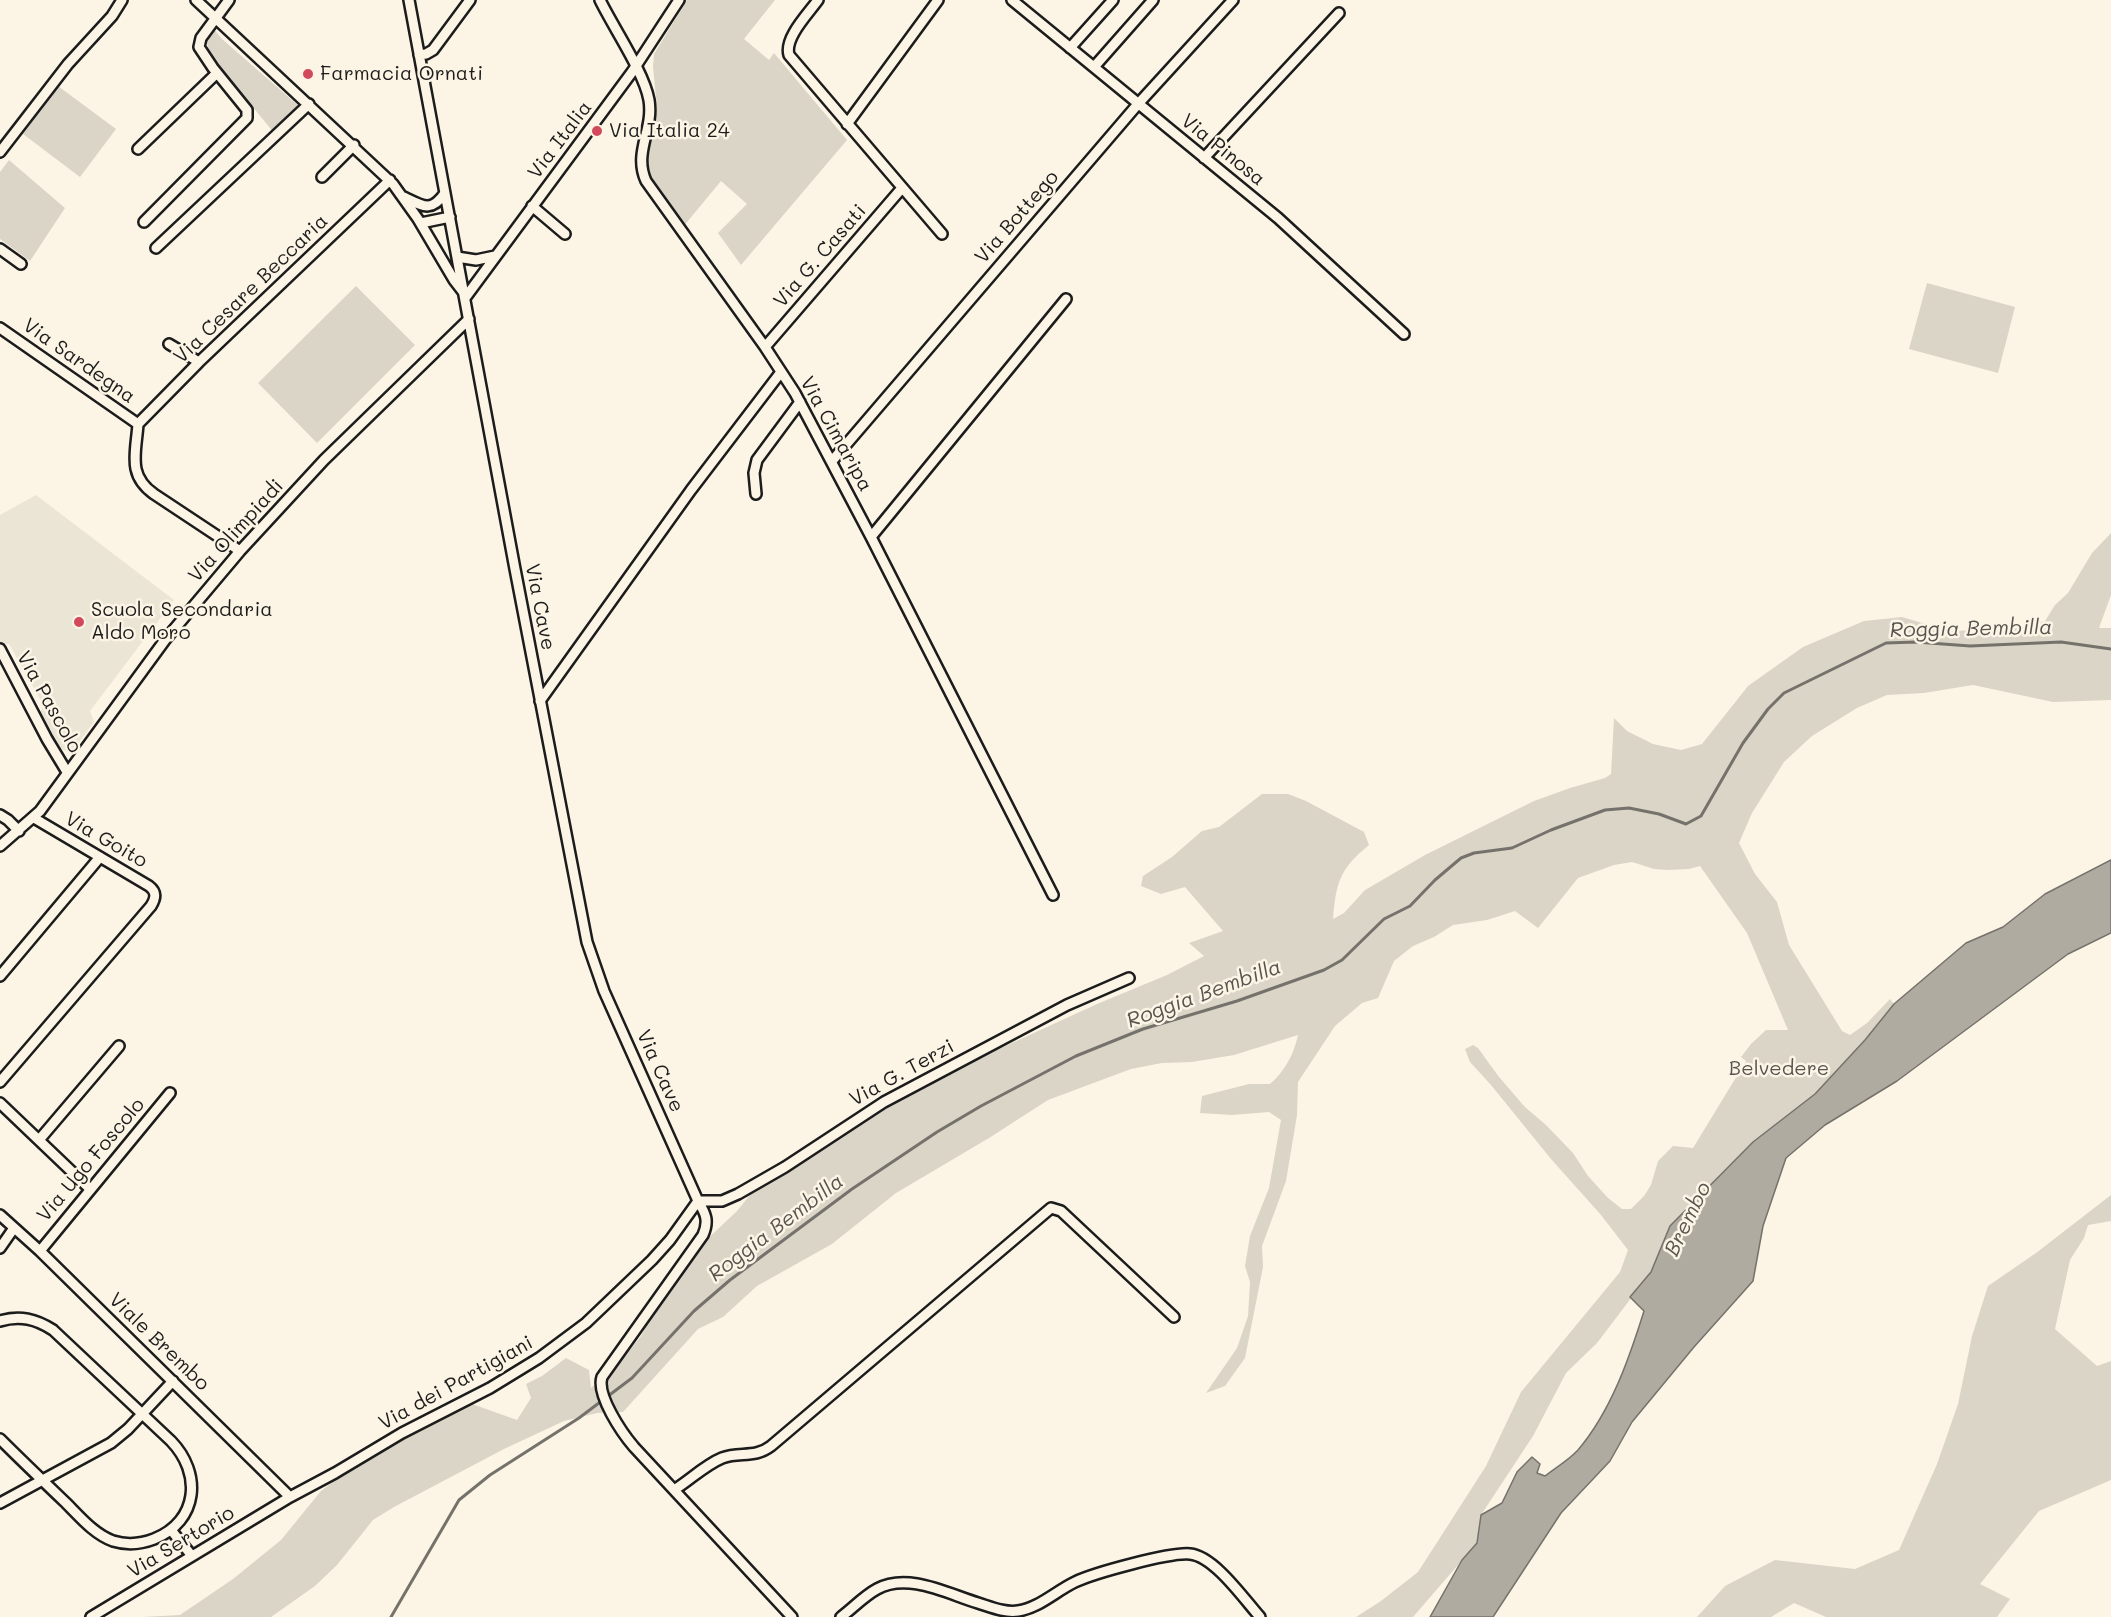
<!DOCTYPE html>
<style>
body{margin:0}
canvas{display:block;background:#fcf5e5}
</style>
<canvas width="2111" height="1617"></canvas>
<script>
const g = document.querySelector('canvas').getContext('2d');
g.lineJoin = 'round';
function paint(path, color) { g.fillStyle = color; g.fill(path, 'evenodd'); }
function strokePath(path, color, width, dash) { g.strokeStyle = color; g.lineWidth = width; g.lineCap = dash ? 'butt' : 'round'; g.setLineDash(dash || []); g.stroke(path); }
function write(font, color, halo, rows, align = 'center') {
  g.font = font + ' Mali,sans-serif'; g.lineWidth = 5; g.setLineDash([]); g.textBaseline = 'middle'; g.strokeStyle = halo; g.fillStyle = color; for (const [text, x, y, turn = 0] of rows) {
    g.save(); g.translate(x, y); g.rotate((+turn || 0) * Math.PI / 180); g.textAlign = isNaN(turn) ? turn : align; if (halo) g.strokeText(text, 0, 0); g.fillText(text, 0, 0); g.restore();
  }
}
paint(new Path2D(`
 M36,495L174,600L90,711L94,722L76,746L68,752L60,748L39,714L44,706L9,644H0V515Z`), '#ebe5d6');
paint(new Path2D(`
 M687,0H775L744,39L769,60L774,53L847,140L741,265L718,233L747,204L721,181L683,227L646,174V158L653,133L657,107L653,67L654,54Z
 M213,28L222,39L300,107L274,133L208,52L207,39Z
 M58,86L116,129L80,177L23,134Z
 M9,160L65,208L30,261L0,239V172Z
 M1927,283L2015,307L1998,373L1909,349Z
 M356,286L415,345L317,443L258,383Z
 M2111,533V595L2099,628H2111V700L2053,702L1973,685L1924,693L1887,695L1857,708L1812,736L1784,762L1752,813L1739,843L1755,874L1777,902L1789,945L1842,1031L1850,1035L1867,1023L1890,999L1894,1004L1865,1040L1815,1094L1753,1142L1670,1226L1651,1272L1597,1343L1566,1373L1533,1436L1481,1515L1477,1543L1413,1617H1356L1381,1601L1418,1572L1486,1466L1521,1392L1620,1272L1628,1250L1601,1215L1551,1159L1491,1085L1470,1062L1465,1049L1473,1045L1478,1048L1499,1077L1525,1107L1546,1125L1573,1153L1588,1176L1608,1198L1622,1209H1631L1644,1196L1651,1185L1658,1161L1673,1146L1693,1148L1746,1061L1741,1057L1751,1044L1766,1030H1788L1747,933L1700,866L1689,869L1668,870L1654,869L1632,862L1614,865L1578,878L1538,928L1515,911L1487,920L1453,925L1434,937L1413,946L1394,961L1378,998L1362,1003L1335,1026L1298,1082L1297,1115L1286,1181L1262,1246L1263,1267L1245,1358L1225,1386L1206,1393L1237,1348L1248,1316L1250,1282L1245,1266L1250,1236L1269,1188L1281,1120L1269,1112L1232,1115L1200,1113L1202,1096L1249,1084H1270C1285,1071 1294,1054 1298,1035L1234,1055L1192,1062L1162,1063L1131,1069L1048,1100L989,1138L896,1193L832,1244L757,1286L723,1317L698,1329L623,1412L597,1413L564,1421L504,1449L394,1507L373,1520L337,1565L315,1586L271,1617H143L180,1615L233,1579L281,1540L321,1491L355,1465L394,1441L472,1404L517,1420L531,1398L526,1384L542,1376L566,1358L589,1370L591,1388L621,1361L641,1336L673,1279L701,1245L737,1211L754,1190L790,1169L884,1107L999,1049L1097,1004L1167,975L1204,956L1189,943L1223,931L1185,887L1161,894L1141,886L1143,876L1172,857L1202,831L1219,827L1262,794H1288L1306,801L1364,832L1369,845C1339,869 1336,884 1333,919L1344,913L1365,890L1425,855L1534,801L1570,788L1605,778L1611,774L1614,718L1627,731L1653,744L1681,750L1702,744L1748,686L1803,647L1864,621L1902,617L1949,631L2014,629L2045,621L2055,605L2068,593L2092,553Z
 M2111,1195V1221L2088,1225L2084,1238L2070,1260L2055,1329L2097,1366L2111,1361V1480L2039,1511L1980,1584L2010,1599L1997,1617H1826L1794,1603L1771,1617H1697L1725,1586L1775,1560L1855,1569L1899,1550L1937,1464L1958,1404L1972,1336L1988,1286L2036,1253Z`), '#dbd5c8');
const water = new Path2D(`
 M2111,860V933L2068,954L1897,1081L1825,1125L1786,1158L1763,1226L1753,1281L1694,1347L1632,1422L1610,1461L1561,1513L1493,1617H1430L1462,1560L1477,1543L1481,1515L1502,1503L1517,1472L1532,1457L1540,1464L1537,1473L1545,1476C1555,1468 1569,1460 1578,1450C1611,1411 1629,1359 1644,1311L1630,1297L1651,1272L1670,1226L1753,1142L1815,1094L1865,1040L1894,1004L1966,943L2003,927L2045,894Z`);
paint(water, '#b0aba1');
strokePath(water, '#75726c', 1.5);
strokePath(new Path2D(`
 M391,1617L459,1500L490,1475L579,1418L632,1378L694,1311L730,1280L852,1189L937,1132L981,1106L1076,1056L1143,1029L1237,1001L1324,970L1342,960L1384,919L1410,906L1435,880L1461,858L1474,853L1512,848L1551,830L1605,810L1629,808L1659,814L1686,824L1701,816L1743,743L1768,709L1784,693L1886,643L1916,642L1970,646L2061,642L2111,649`), '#75726c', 3);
const minor = new Path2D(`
 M196,0L393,184L418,219L454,280L464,293
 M409,0L515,569L587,942L604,991L698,1201C706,1214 709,1221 703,1235L602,1377C596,1395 622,1433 634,1447L792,1617
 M600,0C613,27 644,72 649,100C654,130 633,152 646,181L765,347L795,393L871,537L1053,895
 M818,0C808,14 784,38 789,55L942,234
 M1012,0L1278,218L1404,334
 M1070,48L1113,0
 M419,55L426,54L433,50L470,0
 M1094,67L1153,0
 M847,124L938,0
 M138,149L217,73
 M0,152L68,64L112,16L122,0
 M1204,158L1339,13
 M322,177L354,145
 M404,197C423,206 431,213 445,193
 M532,206L565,234
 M144,222L247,118V110L213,68L199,47L201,38L229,0
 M421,223L450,217
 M156,248L309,104
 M0,249L21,264
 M457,257L476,260L495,256
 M465,298L632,72L679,0
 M0,328L138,424C136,453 127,475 154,494L240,551
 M169,344L199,362
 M765,347L902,188
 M138,424L199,362L390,180
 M832,461L1138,104L1233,0
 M756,494L754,473L757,460L800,402
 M871,537L1066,299
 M0,649L47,739L67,772
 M540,701L691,490L781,372
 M0,815L8,820L19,831
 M0,846L40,811L165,640L240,551L324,460L469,319
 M0,976L100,857
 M0,1082L151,906C156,898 157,892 149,886L34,818
 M0,1103L90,1189
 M39,1140L119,1046
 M698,1201H722L738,1194L785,1167L884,1102L1067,1005L1129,978
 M0,1215L40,1251L290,1497
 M0,1248L14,1228
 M40,1251L170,1093
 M0,1321C20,1315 36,1319 53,1330L171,1441C202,1473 199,1521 154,1539C141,1544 126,1545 113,1541C94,1534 80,1517 66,1503C44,1482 22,1461 0,1439
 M674,1490C690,1480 705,1465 722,1458C740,1451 754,1459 771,1446L1051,1208L1061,1211L1174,1317
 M0,1503L111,1443L128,1429L173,1381
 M171,1530L192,1556
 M91,1617L290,1497L335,1473L402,1433L490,1388L539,1358L586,1323L652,1260L670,1240L698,1201
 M841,1617C853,1608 864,1596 877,1589C908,1572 948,1594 978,1603C991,1607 1005,1613 1018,1611C1039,1608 1056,1591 1075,1582C1094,1573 1170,1552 1190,1554C1214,1556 1244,1599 1260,1617`);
strokePath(minor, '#1c1c1c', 14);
strokePath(minor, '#fcf5e5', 9);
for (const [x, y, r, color] of [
 [308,74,6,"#d1495b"],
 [597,131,6,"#d1495b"],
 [79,622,6,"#d1495b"]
]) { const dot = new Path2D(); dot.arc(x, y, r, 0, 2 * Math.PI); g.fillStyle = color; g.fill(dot); strokePath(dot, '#fcf5e5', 2); }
write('20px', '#1c1c1c', '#fcf5e5', [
 ["Farmacia Ornati",320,74],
 ["Via Italia 24",609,131],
 ["Scuola Secondaria",91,610],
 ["Aldo Moro",91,633]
], 'left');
write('20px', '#1c1c1c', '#fcf5e5', [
 ["Via Italia",560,140,-53],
 ["Via Pinosa",1223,150,39],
 ["Via Bottego",1017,217,-49],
 ["Via G. Casati",820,256,-49],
 ["Via Cesare Beccaria",251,289,-44],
 ["Via Sardegna",79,361,35],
 ["Via Cimaripa",836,434,61],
 ["Via Olimpiadi",236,531,-48],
 ["Via Cave",540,607,79],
 ["Via Pascolo",49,702,61],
 ["Via Goito",106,840,30],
 ["Via Cave",660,1071,66],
 ["Via G. Terzi",902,1073,-29],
 ["Via Ugo Foscolo",91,1160,-50],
 ["Viale Brembo",159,1342,44],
 ["Via dei Partigiani",456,1383,-29],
 ["Via Sertorio",181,1542,-31]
]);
write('20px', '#555450', '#fcf5e5', [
 ["Belvedere",1779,1069]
]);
write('italic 21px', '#575551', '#fcf5e5', [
 ["Roggia Bembilla",1971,629,-1],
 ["Roggia Bembilla",1204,994,-20],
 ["Brembo",1688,1219,-64],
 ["Roggia Bembilla",776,1228,-37]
]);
</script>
